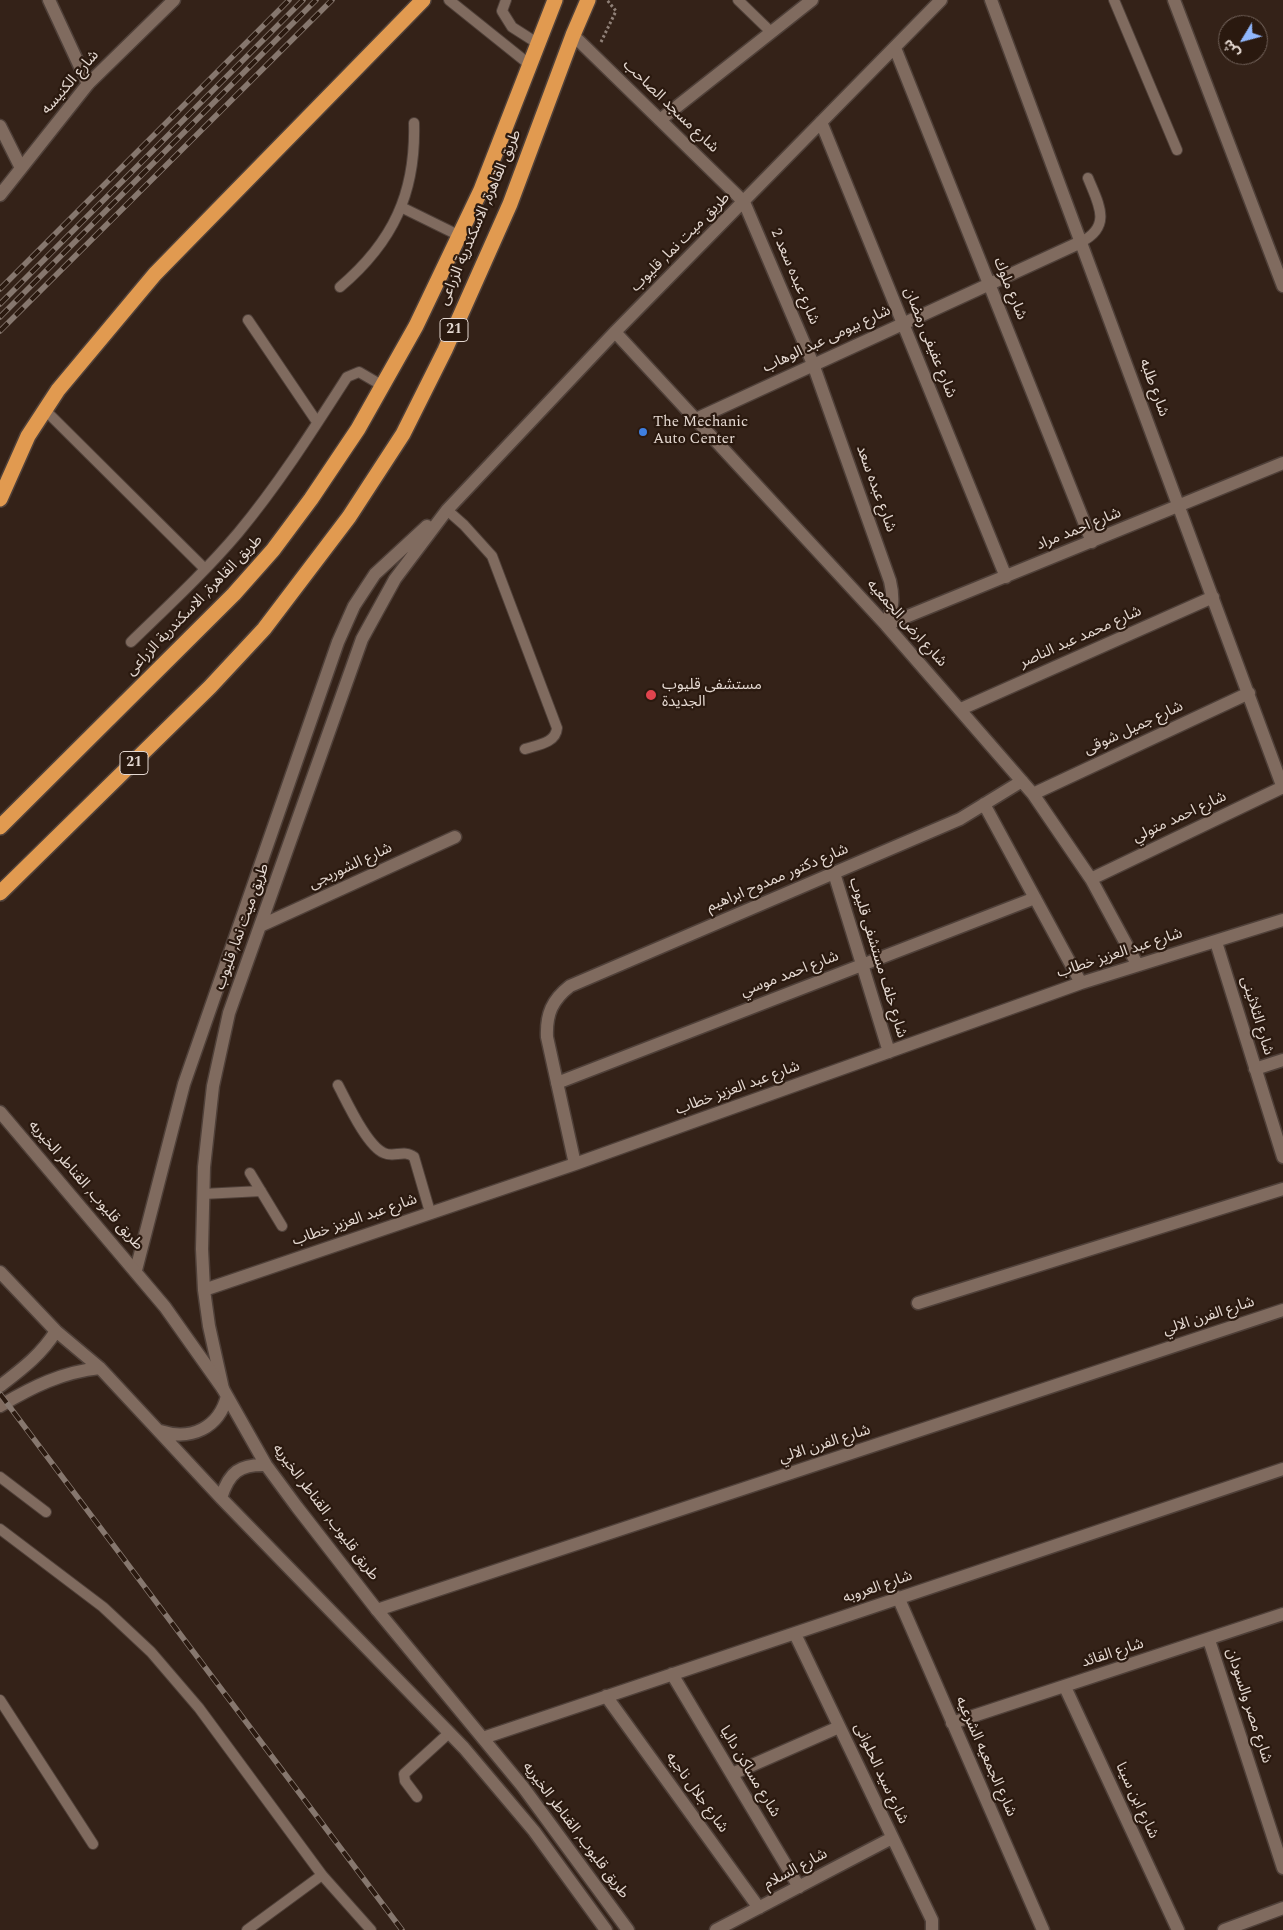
<!DOCTYPE html>
<meta charset="utf-8">
<style>
body{margin:0}
#map{position:relative;width:1283px;height:1930px;overflow:hidden;background:#342218;font-family:Spectral,"Noto Sans Arabic",serif}
canvas{display:block}
.north{position:absolute;left:1218px;top:15px;width:50px;height:50px;box-sizing:border-box;background:#2a190f;border:1px solid #74655d;border-radius:50%;rotate:233deg;font-size:14px;font-weight:700;line-height:20px;text-align:center;color:#e4d8d1}
.north::after{content:'';display:block;margin:auto;width:18px;height:22px;background:#91b8fd;clip-path:polygon(50% 0,100% 100%,50% 72%,0 100%)}
</style>
<div id="map">
<canvas width="1283" height="1930"></canvas>
<div class="north">ش</div>
</div>
<script>
const g = document.querySelector('canvas').getContext('2d');
g.lineJoin = 'round';
function strokePath(path, color, width, dash) { g.strokeStyle = color; g.lineWidth = width; g.lineCap = dash ? 'butt' : 'round'; g.setLineDash(dash || []); g.stroke(path); }
function write(font, color, halo, rows, align = 'center') {
  g.font = font + ' Spectral,"Noto Sans Arabic",serif'; g.lineWidth = 4.5; g.setLineDash([]); g.textBaseline = 'middle'; g.strokeStyle = halo; g.fillStyle = color; for (const [text, x, y, turn = 0] of rows) {
    g.save(); g.translate(x, y); g.rotate((+turn || 0) * Math.PI / 180); g.textAlign = isNaN(turn) ? turn : align; if (halo) g.strokeText(text, 0, 0); g.fillText(text, 0, 0); g.restore();
  }
}
const lane = new Path2D(`
 M449,0L530,65
 M506,0L502,11L512,27L537,43
 M738,0L771,32
 M1114,0L1177,150
 M401,207L458,235
 M1081,242C1113,226 1098,203 1088,178
 M340,287C393,242 416,193 414,123
 M248,320L317,422
 M45,410L205,569
 M447,510L464,525L492,556L557,728C556,743 537,745 525,749
 M131,642C167,607 205,572 238,533C278,485 313,430 347,377L359,372L383,386
 M338,1085C347,1102 367,1146 384,1153C394,1158 404,1149 414,1157L430,1212
 M250,1173L282,1226
 M203,1194L261,1191
 M0,1477L46,1512
 M0,1529L103,1607L151,1652L199,1708L322,1875L371,1930
 M0,1700L93,1844
 M417,1797L405,1781L404,1774L449,1733
 M247,1930L322,1875`);
const street = new Path2D(`
 M49,0L88,84
 M991,0L1283,788
 M1174,0L1283,286
 M573,35L744,202L813,364L890,581C894,598 893,609 886,625
 M895,48L1092,542
 M660,120L812,0
 M821,122L1006,577
 M0,126L21,168
 M615,332L886,625L1033,794L1091,879L1137,964
 M696,419L1081,242
 M886,625L1283,463
 M961,709L1213,597
 M1033,794L1249,693
 M984,804L1081,983
 M834,873L889,1052
 M1091,879L1283,787
 M260,926L455,837
 M1216,942L1283,1157
 M1255,1069L1283,1060
 M557,1083L1035,898
 M575,1164L547,1037C546,1014 552,1000 570,986L960,819L1022,781
 M136,1270L184,1084L338,642L354,606L375,574L427,526
 M204,1290L575,1164L1081,983L1283,920
 M918,1303L1283,1189
 M223,1389L209,1326L204,1290L202,1249L204,1167L213,1086L229,1013L362,639L395,579L447,510L615,332L941,0
 M898,1597L1043,1930
 M377,1610L1283,1310
 M795,1634L932,1920V1930
 M1209,1640L1283,1868
 M672,1674L799,1887
 M1065,1687L1178,1930
 M606,1696L759,1908
 M952,1723L1283,1614
 M483,1738L1283,1469
 M732,1774L839,1727
 M716,1930L892,1838
 M1224,1930L1283,1908`);
const secondary = new Path2D(`
 M0,195L88,84L174,0
 M0,1112L165,1307L223,1389L266,1465L297,1507L377,1610L523,1787L628,1930
 M0,1272L56,1331L100,1368L221,1498L464,1748L534,1831L606,1930
 M0,1386C22,1369 41,1355 56,1331
 M0,1406C32,1387 62,1372 100,1368
 M160,1431C191,1441 219,1428 227,1396
 M221,1498C229,1472 240,1464 266,1465`);
const highway = new Path2D(`
 M0,499L28,436L58,390L155,274L423,0
 M0,827L234,594L273,550L311,499L358,429L416,326L481,190L555,0
 M0,893L210,687L264,629L349,517L403,434L445,350L510,204L573,35L588,0`);
strokePath(lane, '#4f4039', 12);
strokePath(street, '#4f4039', 15);
strokePath(secondary, '#4f4039', 15);
strokePath(highway, '#4f4039', 18);
strokePath(new Path2D(`
 M601,42L616,11L607,0`), '#908178', 3, [2.5, 2.5]);
strokePath(lane, '#806b5f', 10);
strokePath(street, '#806b5f', 12);
strokePath(secondary, '#806b5f', 12);
strokePath(highway, '#e19a50', 15);
const rail = new Path2D(`
 M0,289L289,0
 M0,304L303,0
 M0,317L316,0
 M0,331L332,0
 M0,1394L402,1930`);
strokePath(rail, '#86776e', 5.5);
strokePath(rail, '#2a190f', 4, [11]);
for (const [x, y, r, color] of [
 [643,432,5,"#3f7fe0"],
 [651,695,6,"#e0444e"]
]) { const dot = new Path2D(); dot.arc(x, y, r, 0, 2 * Math.PI); g.fillStyle = color; g.fill(dot); strokePath(dot, '#2a190f', 2); }
for (const [x, y, w] of [
 [454,330,28],
 [134,763,28]
]) { const box = new Path2D(); box.roundRect(x - w / 2, y - 11.5, w, 23, 4); g.fillStyle = '#2a190f'; g.fill(box); strokePath(box, '#e4d8d1', 1); }
write('bold 14px', '#e4d8d1', null, [
 ["21",454,330],
 ["21",134,763]
]);
write('15px', '#e4d8d1', '#2a190f', [
 ["شارع الكنيسه",71,83,-49],
 ["شارع مسجد الصاحب",670,107,44],
 ["طريق القاهرة, الاسكندرية الزراعى",481,218,-67],
 ["طريق ميت نما, قليوب",681,243,-45],
 ["شارع عبده سعد 2",794,277,67],
 ["شارع ملوك",1009,289,68],
 ["شارع بيومى عبد الوهاب",827,340,-25],
 ["شارع عفيفى رمضان",929,343,68],
 ["شارع طلبه",1153,388,70],
 ["شارع عبده سعد",875,489,70],
 ["شارع احمد مراد",1079,530,-22],
 ["طريق القاهرة, الاسكندرية الزراعى",195,606,-46],
 ["شارع ارض الجمعيه",906,624,48],
 ["شارع محمد عبد الناصر",1081,638,-24],
 ["شارع جميل شوقى",1134,729,-25],
 ["شارع احمد متولي",1180,818,-25],
 ["شارع الشوربجى",351,867,-25],
 ["شارع دكتور ممدوح ابراهيم",778,879,-23],
 ["طريق ميت نما, قليوب",243,927,-70],
 ["شارع عبد العزيز خطاب",1120,954,-18],
 ["شارع خلف مستشفى قليوب",877,958,73],
 ["شارع احمد موسي",790,975,-21],
 ["شارع الثلاثينى",1256,1016,73],
 ["شارع عبد العزيز خطاب",738,1089,-20],
 ["طريق قليوب, القناطر الخيريه",85,1186,49],
 ["شارع عبد العزيز خطاب",355,1221,-19],
 ["شارع الفرن الالي",1209,1317,-18],
 ["شارع الفرن الالي",825,1445,-18],
 ["طريق قليوب, القناطر الخيريه",325,1513,53],
 ["شارع العروبه",878,1588,-19],
 ["شارع القائد",1113,1654,-18],
 ["شارع مصر والسودان",1248,1706,72],
 ["شارع الجمعيه الشرعيه",985,1757,66],
 ["شارع مساكن داليا",749,1772,59],
 ["شارع سيد الحلوانى",880,1774,65],
 ["شارع جلال ناجيه",696,1793,54],
 ["شارع ابن سينا",1136,1801,65],
 ["طريق قليوب, القناطر الخيريه",575,1831,53],
 ["شارع السلام",796,1870,-28]
]);
write('15px', '#e4d8d1', '#2a190f', [
 ["The Mechanic",653,423],
 ["Auto Center",653,440],
 ["مستشفى قليوب",662,686],
 ["الجديدة",662,703]
], 'left');
</script>
